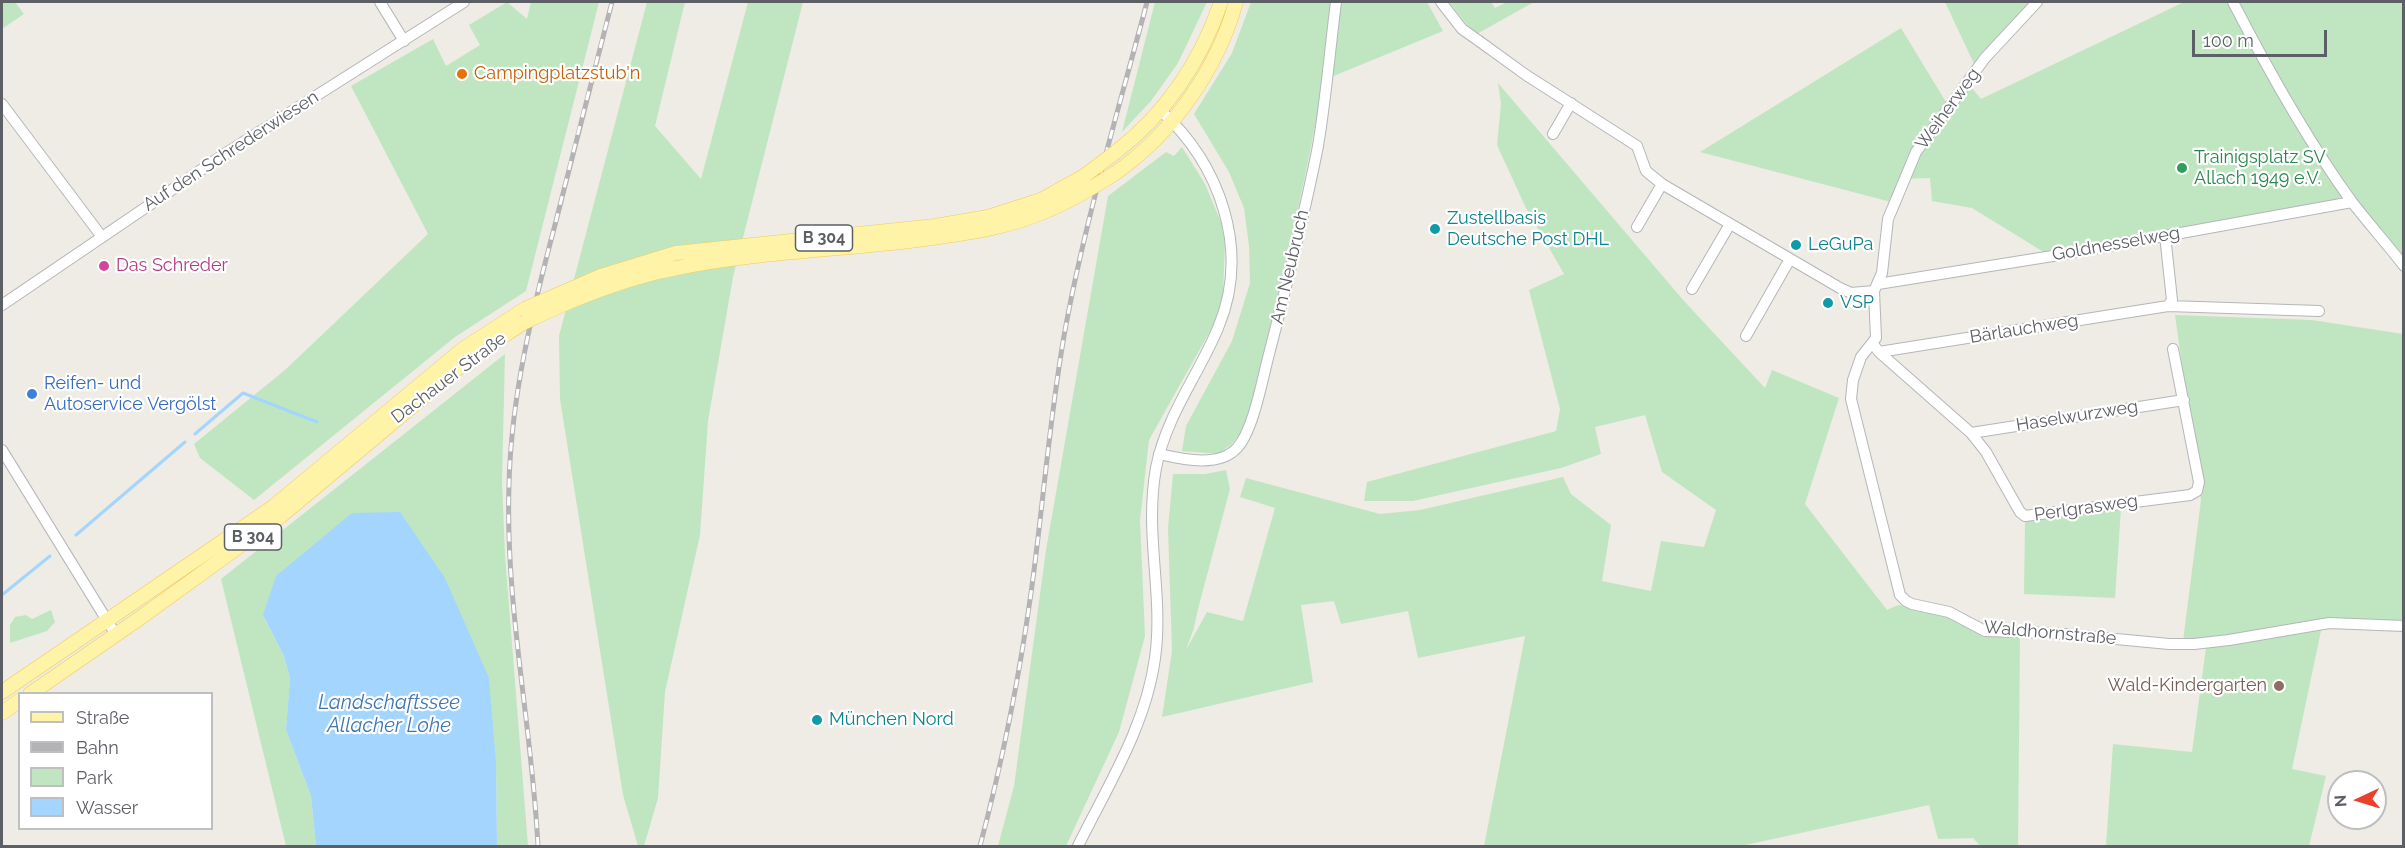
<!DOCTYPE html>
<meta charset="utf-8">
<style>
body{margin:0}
#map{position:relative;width:2405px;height:848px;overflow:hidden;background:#eeece4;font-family:Raleway,sans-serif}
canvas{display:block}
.frame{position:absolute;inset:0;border:3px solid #5c5f65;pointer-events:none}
.legend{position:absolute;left:18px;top:692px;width:195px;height:138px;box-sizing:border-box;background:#fff;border:2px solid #bebfc1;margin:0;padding:8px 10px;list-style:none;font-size:18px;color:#5c5f65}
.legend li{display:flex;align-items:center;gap:12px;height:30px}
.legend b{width:30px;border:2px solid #bebfc1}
.north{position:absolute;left:2327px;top:770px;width:60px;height:60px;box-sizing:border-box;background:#fff;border:2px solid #bebfc1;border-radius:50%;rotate:266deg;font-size:16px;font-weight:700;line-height:24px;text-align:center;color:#5c5f65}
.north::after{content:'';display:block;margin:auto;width:21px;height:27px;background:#ea412e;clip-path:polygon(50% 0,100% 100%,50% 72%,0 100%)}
.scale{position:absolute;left:2192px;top:30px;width:135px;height:27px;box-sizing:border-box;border:3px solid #5c5f65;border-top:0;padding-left:8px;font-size:18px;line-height:21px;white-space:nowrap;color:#5c5f65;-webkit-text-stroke:4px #fff;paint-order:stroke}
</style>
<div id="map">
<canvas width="2405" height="848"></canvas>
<div class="frame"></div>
<ul class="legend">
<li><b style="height:8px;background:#fff3a8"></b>Straße</li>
<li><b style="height:8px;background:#b3b3b5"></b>Bahn</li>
<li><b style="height:16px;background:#c0e6c1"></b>Park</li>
<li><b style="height:16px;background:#a3d5ff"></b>Wasser</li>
</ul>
<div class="north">N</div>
<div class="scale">100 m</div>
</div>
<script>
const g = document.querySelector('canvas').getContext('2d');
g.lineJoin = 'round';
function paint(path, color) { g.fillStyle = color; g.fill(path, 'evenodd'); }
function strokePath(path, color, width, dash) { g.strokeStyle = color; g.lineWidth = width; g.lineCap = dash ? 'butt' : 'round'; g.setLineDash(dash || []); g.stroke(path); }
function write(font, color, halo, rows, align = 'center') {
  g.font = font + ' Raleway,sans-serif'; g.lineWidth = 4.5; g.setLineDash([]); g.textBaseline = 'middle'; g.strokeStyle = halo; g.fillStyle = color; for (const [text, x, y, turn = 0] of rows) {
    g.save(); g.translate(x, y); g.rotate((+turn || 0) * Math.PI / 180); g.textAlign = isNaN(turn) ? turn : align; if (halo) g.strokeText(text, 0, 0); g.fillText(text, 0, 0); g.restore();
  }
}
paint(new Path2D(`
 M2,2H15L24,14L2,29Z
 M507,2L527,19L531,2H599L526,291L455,337L254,500L200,458L194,444L285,370L428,234L351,86L433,39L446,66L480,45L469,25Z
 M647,2H685L655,126L701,179L748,2H803L733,277L708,421L700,535L665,692L658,798L644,846H638L623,795L560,399L559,336Z
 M1155,2H1207L1178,63L1151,101L1122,132Z
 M1251,2H1427L1443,31L1324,80C1308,165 1290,250 1268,335C1261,366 1256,402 1241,431C1236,442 1228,447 1219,454L1182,451L1186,426L1232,341L1250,283L1249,246L1244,208L1229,172L1194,114L1232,53Z
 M1449,2H1491L1495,8L1507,2H1534L1475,35Z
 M1945,2H2035L1976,68Z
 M2184,2H2403V265L2352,200L2040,257L2042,251L1972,208L1932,201L1930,178L1902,179L1891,202L1700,152L1901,28L1949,107L1967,82L1981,99Z
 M1498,83L1684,301L1765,388L1772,370L1839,398L1805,504L1887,610L1898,605L1953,617L1984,637L2020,636L2018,846H1980L1973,838L1938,839L1929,805L1741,846H1484L1525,636L1418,658L1408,611L1341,624L1334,601L1301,605L1313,682L1162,717L1172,651L1168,528L1173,474H1205L1226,470L1230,489L1198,609L1194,628L1186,650L1207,612L1243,621L1275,508L1240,497L1246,478L1380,514L1420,510L1563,477L1571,494L1611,525L1602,581L1651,591L1661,541L1704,547L1716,510L1662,472L1645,415L1595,427L1601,454L1561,468L1413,501H1364L1367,482L1556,431L1560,409L1529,290L1564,274L1525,206L1497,145L1501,104Z
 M1182,147L1205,184L1221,222L1225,243L1223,295L1214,324L1149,440L1140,520L1145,636L1119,732L1066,846H998L1014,786L1046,550L1108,196L1166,152L1174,156Z
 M2175,315L2312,320L2403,334V617L2400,631L2322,626L2292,769L2326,776L2309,846H2106L2113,744L2192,752L2207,640L2183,641L2201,500Z
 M505,354L502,480L505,555L528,846H497L496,763L263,615L284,656L290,678L286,730L311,796L316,846H286L221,579Z
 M2121,508L2115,598L2024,594L2025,521Z
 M51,610L55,622L47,631L10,643V625L15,617L26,615L32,619Z`), '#c0e6c1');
paint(new Path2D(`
 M400,512L445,578L489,678L496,763L497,846H316L311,796L286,730L290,678L284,656L263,615L276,576L352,513Z`), '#a3d5ff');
strokePath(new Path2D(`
 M195,434L243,393L317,422
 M76,535L185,442
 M2,595L50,556`), '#a3d5ff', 3);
const minor = new Path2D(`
 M380,2L404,41
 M1441,2L1462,29L1479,41L1526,75L1637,146L1646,171L1662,184L1840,288L1851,293L1874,291
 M2037,2L1985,58L1916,152L1888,219L1882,273L1874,291L1876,338L1861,357L1853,380L1851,399L1900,595L1906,601L1912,604L1949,612L1985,631L2053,633L2169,644H2194L2229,640L2329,623L2404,626
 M2233,2C2268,70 2307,140 2352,202C2369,224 2387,244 2404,266
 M2,104L102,237
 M1553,134L1571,103
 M1637,227L1662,184
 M2165,235L2172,300L2168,306L2319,311
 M1878,284L2065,254L2352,202
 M1692,289L1730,224
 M2,305L226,153L464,2
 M1746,336L1790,259
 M1873,344L1879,352L1971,433L1986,452L2020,512L2025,516L2190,495L2197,491L2199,482L2173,349
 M1879,352L2168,306
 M1971,433L2184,400
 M2,450L116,635
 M1159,454C1182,459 1219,468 1237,448C1253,431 1262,381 1268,358C1286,288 1304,217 1318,146C1326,98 1330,49 1336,2
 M1078,846C1107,787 1146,726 1155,658C1164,594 1144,535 1156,468C1166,416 1198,376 1218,328C1251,250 1220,164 1160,110`);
const major = new Path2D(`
 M1116,152C1166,113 1201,61 1221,2
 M1114,174C1172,134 1217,70 1236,2
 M2,692L273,507L463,349L525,309
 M30,694L140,618L281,516L469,359L523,323
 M2,713L20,700`);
strokePath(minor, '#b4b6bb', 12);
strokePath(major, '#f2cb59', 15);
strokePath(minor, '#fff', 10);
strokePath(major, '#fff3a8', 14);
const rail = new Path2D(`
 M538,846C532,726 505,606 509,485C511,395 533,308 556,221C574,148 593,75 612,2
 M980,846C1002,763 1019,679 1031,593C1043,507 1049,422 1064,336C1084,224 1118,112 1147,2`);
strokePath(rail, '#b3b3b5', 5);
strokePath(rail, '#fff', 3, [9]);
const majorBridge = new Path2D(`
 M525,309L601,276L676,253L935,226L988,217L1041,200L1084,176L1116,152
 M523,323C572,299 623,278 677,268C756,252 838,250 917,240C961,234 1005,229 1046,211C1070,201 1092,188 1114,174`);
strokePath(majorBridge, '#f2cb59', 15, []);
strokePath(majorBridge, '#fff3a8', 14);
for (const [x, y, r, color] of [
 [462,74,6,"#e8710a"],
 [2182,168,6,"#2e9e5b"],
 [1435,229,6,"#0f9aa8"],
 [1796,245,6,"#0f9aa8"],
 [104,266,6,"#d1479c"],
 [1828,303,6,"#0f9aa8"],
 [32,394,6,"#3f7fe0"],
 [2279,686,6,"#8d6e63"],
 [817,720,6,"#0f9aa8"]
]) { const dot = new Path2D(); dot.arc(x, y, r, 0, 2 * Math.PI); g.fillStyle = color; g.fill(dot); strokePath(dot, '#fff', 2); }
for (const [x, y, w] of [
 [824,238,57],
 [253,537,57]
]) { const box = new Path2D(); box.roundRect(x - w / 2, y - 13, w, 26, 4.5); g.fillStyle = '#fff'; g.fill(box); strokePath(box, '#5c5f65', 1.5); }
write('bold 16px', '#5c5f65', null, [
 ["B 304",824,238],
 ["B 304",253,537]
]);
write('18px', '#c56008', '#fff', [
 ["Campingplatzstub'n",474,74]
], 'left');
write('18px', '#5c5f65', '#fff', [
 ["Weiherweg",1948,109,-54],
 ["Auf den Schrederwiesen",231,151,-33],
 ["Goldnesselweg",2116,244,-10],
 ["Am Neubruch",1290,267,-77],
 ["Bärlauchweg",2024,329,-9],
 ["Dachauer Straße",449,378,-37],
 ["Haselwurzweg",2077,416,-9],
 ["Perlgrasweg",2086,508,-8],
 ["Waldhornstraße",2050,633,5]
]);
write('18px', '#27864d', '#fff', [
 ["Trainigsplatz SV",2194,158],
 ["Allach 1949 e.V.",2194,179]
], 'left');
write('18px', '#0d838f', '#fff', [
 ["Zustellbasis",1447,219],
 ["Deutsche Post DHL",1447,240],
 ["LeGuPa",1808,245],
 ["VSP",1840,303],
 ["München Nord",829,720]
], 'left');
write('18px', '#b23c85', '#fff', [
 ["Das Schreder",116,266]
], 'left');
write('18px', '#366cbe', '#fff', [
 ["Reifen- und",44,384],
 ["Autoservice Vergölst",44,405]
], 'left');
write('18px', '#785e54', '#fff', [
 ["Wald-Kindergarten",2267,686]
], 'right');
write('italic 20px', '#3f75b2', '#fff', [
 ["Landschaftssee",389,703],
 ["Allacher Lohe",389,726]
]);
</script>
